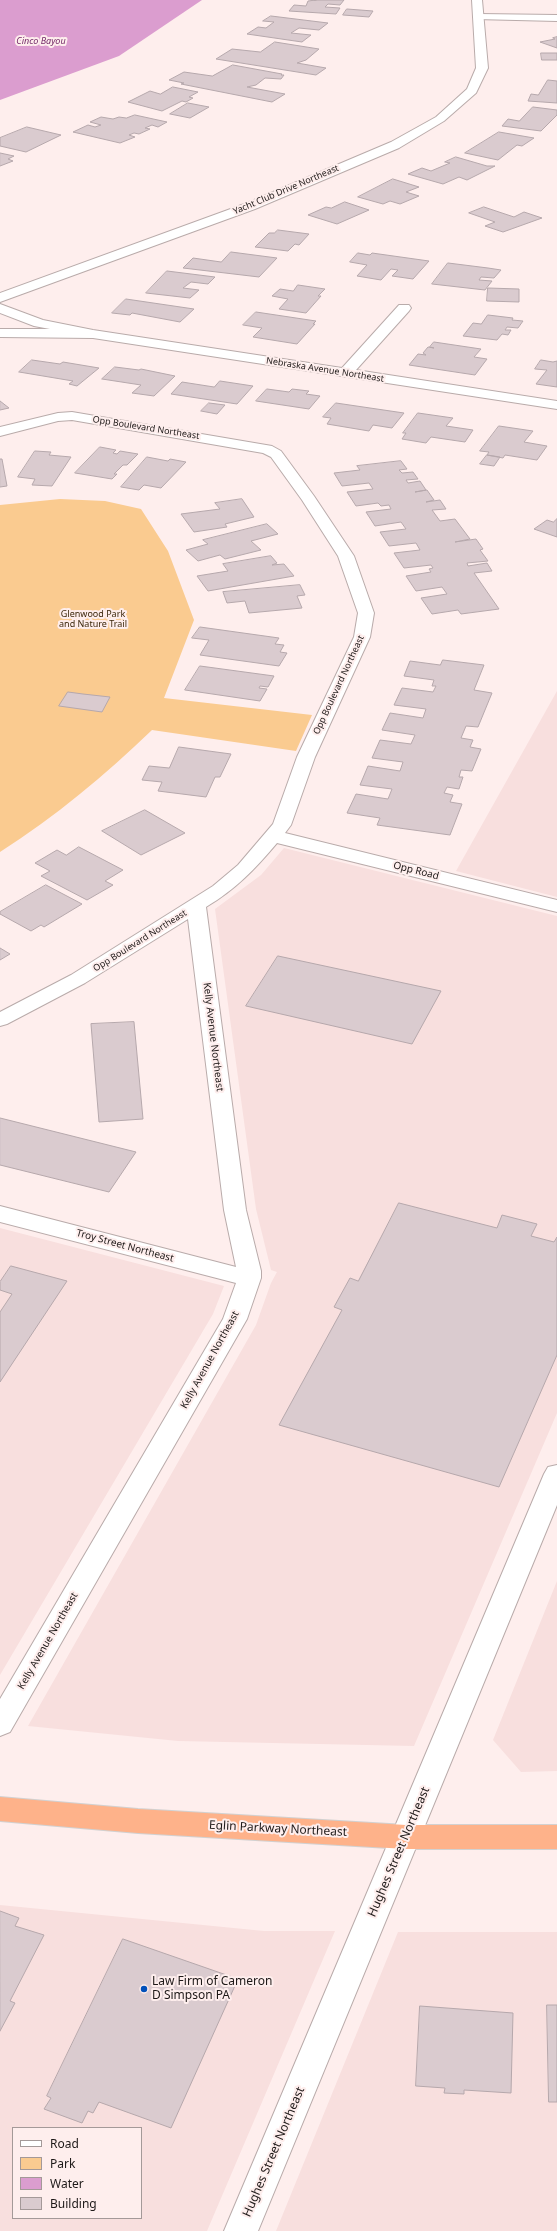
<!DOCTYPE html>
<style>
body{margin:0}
#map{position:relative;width:557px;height:2231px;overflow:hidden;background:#feeeed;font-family:"Noto Sans",sans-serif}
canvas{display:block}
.legend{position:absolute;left:12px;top:2127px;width:130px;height:92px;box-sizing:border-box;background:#feeeed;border:1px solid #a49998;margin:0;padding:5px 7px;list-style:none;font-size:12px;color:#1e1918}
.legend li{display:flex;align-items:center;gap:8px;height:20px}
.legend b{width:20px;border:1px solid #a49998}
</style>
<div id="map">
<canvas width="557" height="2231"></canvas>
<ul class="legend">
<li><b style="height:5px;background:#fff"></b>Road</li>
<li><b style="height:11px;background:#facb90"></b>Park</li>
<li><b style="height:11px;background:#db9dcf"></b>Water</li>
<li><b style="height:11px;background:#dacbcf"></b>Building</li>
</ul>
</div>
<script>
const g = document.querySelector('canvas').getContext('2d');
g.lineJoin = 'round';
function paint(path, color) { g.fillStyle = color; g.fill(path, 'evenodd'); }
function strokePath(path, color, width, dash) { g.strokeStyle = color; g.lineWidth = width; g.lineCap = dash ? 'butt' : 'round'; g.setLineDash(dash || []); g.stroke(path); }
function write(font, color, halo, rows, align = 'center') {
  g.font = font + ' "Noto Sans",sans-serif'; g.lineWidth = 4; g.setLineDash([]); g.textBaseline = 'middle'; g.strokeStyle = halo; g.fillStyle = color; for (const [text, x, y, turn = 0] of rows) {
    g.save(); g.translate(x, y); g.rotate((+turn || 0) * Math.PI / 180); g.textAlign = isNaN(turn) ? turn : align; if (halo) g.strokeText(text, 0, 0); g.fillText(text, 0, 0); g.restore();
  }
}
paint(new Path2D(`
 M557,691V897L456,871Z
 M284,848L557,916V1413L414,1746L178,1741L28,1726L256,1325L271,1283L277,1272L271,1270L256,1209L215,909L261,875Z
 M0,1228L224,1286L213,1314L0,1675Z
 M557,1581V1771L521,1772L493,1740Z
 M0,1905L264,1931H335L207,2231H0ZM13,2128H141V2218H13Z
 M398,1932H557V2231H276Z`), '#f8dfde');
paint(new Path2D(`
 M60,499L105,501L141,509L168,551L194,620L164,698L312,715L296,751L152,730C105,775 55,817 0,852V505Z`), '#facb90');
paint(new Path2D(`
 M0,0H202L119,56L0,100Z`), '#db9dcf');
const building = new Path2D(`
 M314,0H344L340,5L328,4L325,7L340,8L336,14L289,11L294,5L306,6L308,1L316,0Z
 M347,9L373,11L369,17L343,15Z
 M271,16L328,23L319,30L299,28L291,33L311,35L302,42L247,34L258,27L266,28L274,22L263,21Z
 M557,37V48L540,42L555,39L553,38Z
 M275,42L319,49L306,60L297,63L326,68L316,75L216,59L232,49L260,52Z
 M541,53H557V60H542Z
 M233,65L282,74L281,75H284L281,79L265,78L256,85L247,87L285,94L272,102L181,84L184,83L169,80L184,72L212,76Z
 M548,80L557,81V103L528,101L531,94L538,95Z
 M173,87L198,92L189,97L193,98L186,102L182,101L162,111L128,102L150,91L160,94Z
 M188,103L209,107L190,118L170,114Z
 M533,107L557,110V115L541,131L502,126L508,119L519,121Z
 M135,115L167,122L158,127L152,125L145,128L150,129L139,134L134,133L129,135L135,137L120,143L73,132L88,125L95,127L101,125L90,122L101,117L113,119L119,117L126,118Z
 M27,127L61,135L26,152L0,146V138Z
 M499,132L534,138L522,146L517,145L498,160L465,153Z
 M0,153L14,156L8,159L13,161L0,166Z
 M456,157L487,166H495L467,180L459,177L443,184L408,174L422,168L431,171L450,163L445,162Z
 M393,179L419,187L406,192L419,196L400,204L390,201L383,204L358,197Z
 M345,202L369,210L337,224L308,215L326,207L331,208Z
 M484,207L514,217L524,212L542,218L503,232L485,226L495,222L469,213Z
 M278,230L309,234L299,245L295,244L288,251L255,247L269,233H274Z
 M231,252L277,258L259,277L183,268L193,258L221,262Z
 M358,253L370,255L372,253L429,261L413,279L392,276L398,270L391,269L381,280L357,276L367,265L350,262Z
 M448,263L488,268L501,270L494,278L481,277L479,280L492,281L485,290L432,284Z
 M167,271L215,277L208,284L191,282L183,288L199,290L190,298L146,293Z
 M298,285L325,289L318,296H321L306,313L279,309L288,299L272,296L280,289L293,291Z
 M488,288L519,289V302L487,301Z
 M126,299L194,309L180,322L132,313L130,315L112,313Z
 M256,312L316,321L313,324H315L297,344L253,337L262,328L243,325Z
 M488,315L513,318L512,320L523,321L518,328L507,327L505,330H511L508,335L502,334L497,340L463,336L473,323L481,324Z
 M434,342L481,349L474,357L487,359L475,375L409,365L418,354L426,355L423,353L428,347L434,348L430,347Z
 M32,360L60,364L63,362L99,368L77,386L69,384L73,381L19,372Z
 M541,360L553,362L557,361V387L536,384L547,370L535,369Z
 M115,367L139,370L141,369L175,376L154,396L132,393L141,385L102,379Z
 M220,381L253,386L237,404L171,394L182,382L214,387Z
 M267,389L289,392L292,389L309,391L306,394L320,396L309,409L256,401Z
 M0,401L9,408L0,410Z
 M209,403L225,405L217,414L201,411Z
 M336,403L404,413L392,428L373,425L369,431L327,424L331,418L323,417Z
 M418,413L453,418L446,426L473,430L465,442L431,437L426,443L402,439L406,433H403Z
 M499,426L533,431L524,442L547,446L537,460L505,455L503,458L487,455L489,452L480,451Z
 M100,447L116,450L113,453L117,454L120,451L138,454L127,465H123L114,474H117L112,479L75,473Z
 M35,451L51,452L49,455L71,457L52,486L32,485L35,479L18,477Z
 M487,455L500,457L494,466L480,464Z
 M147,457L168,461L170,459L186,462L161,488L144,485L139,490L121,487Z
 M0,459H2L7,486L0,487Z
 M401,461L407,469L399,470L402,473L413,472L418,479L406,480L408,483L420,481L426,490L415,492L427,490L434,500L426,502L440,500L446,509L432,510L440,521L455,519L470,539L455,542L476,539L483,549L480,550L488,561L467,563L468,566L487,563L492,571L474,573L499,609L461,614L458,610L432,614L421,598L447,594L442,587L416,591L406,576L431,572L429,569L433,568L431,565L404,568L394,553L420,550L416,543L389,546L380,532L406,529L401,522L375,526L366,512L391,509L389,505L381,506L378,503L356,506L347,492L373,489L369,483L342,486L334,473L360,470L357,466Z
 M242,499L254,517L225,524L227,527L194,532L181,514L220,509L215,503Z
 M557,519V537L534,529L547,520L553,522Z
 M267,524L278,534L251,541L261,550L225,559L220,555L198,561L186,550L208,544L203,540Z
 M271,556L277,563L272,565L284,564L294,576L208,591L197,576L228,571L223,564Z
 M300,585L305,595L297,596L302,608L249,613L245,601L227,603L223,592Z
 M200,627L279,638L275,644L284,645L280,652L287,653L279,666L200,655L209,640L192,638Z
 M443,660L484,665L474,690L492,693L478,727L466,726L461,738L473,740L470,747L481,749L472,771L461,770L459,777H463L459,789L447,787L444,793L453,795L450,802L462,804L450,835L377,825L380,818L347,813L356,794L388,799L392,789L360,785L368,766L400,771L403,762L372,758L380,740L411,744L415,735L382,730L390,713L423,718L426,709L394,705L402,688L433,692L436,686H432L434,680L404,676L410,661L440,665Z
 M200,666L274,676L268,687L260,686L259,688L267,689L260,701L185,690Z
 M68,692L83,694L110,697L102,712L59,706Z
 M179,747L231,754L220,777H215L206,797L158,791L162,782L142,780L149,766L169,768Z
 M145,810L185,833L141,855L102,831Z
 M79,847L123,870L105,881L113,885L87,900L41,876L50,871L35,863L57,850L66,855Z
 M46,885L82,904L44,927L41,925L31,931L0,914V912Z
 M0,948L10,954L0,960Z
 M278,956L441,991L412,1044L246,1006Z
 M134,1022L143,1119L99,1122L91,1024Z
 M0,1118L136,1152L109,1192L0,1165Z
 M399,1203L497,1228L502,1215L537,1224L531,1236L554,1242L557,1237V1355L499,1487L279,1425L342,1310L334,1307L350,1278L358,1281Z
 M11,1266L67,1281L0,1382V1312L12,1294L0,1290V1282Z
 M0,1911L19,1918L15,1926L44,1935L10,2001L15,2003L0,2031Z
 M123,1939L238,1979L171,2128L99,2102L93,2113L88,2111L82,2123L44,2109L51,2098L47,2096Z
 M547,2005H557V2102H549Z
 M420,2006L513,2013L511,2093L464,2090V2094L444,2093L445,2088L416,2086Z`);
paint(building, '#dacbcf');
strokePath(building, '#b6a8ac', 1);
const minor = new Path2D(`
 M479,14L557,15V21L475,19V15Z
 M0,304L43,320L93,330L342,368L399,305H409L411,308L409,311L356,370L557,401V409L93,338L0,337V329H50L34,326L0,313Z
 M72,412L272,446L281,451L314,496L354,556L374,613L370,637L315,757L291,825L285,833L557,900V912L277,843C255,869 236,889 206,907L246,1210L261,1271V1278L247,1319L10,1732L0,1736V1699L223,1319L236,1283L0,1222V1206L236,1267L224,1210L188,919L85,983L7,1024L0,1026V1012L71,975L213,886L238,865L273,824L297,757L354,637L358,613L338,556L302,500L271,457L263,453L72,420L58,421L0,436V427L58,413Z
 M557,1465V1505L258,2231H224L544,1474L548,1467Z`);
const tertiary = new Path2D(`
 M472,0H482L488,68L476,93L444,121L399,148L255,209L0,302V293L247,203L391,142L436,117L467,89L476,68Z`);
const trunk = new Path2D(`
 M0,1797L138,1809L406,1825H557V1849H406L138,1833L0,1821Z`);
strokePath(minor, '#b9abaa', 2);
strokePath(tertiary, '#b9abaa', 2);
strokePath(trunk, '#d2d1d1', 2);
paint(minor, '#fff');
paint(tertiary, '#fff');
paint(trunk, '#feb28a');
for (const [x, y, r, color] of [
 [144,1989,4,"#0050ba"]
]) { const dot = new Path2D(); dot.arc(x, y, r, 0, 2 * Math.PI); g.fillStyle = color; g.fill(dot); strokePath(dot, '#feeeed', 1.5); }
write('italic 9px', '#732b69', '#feeeed', [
 ["Cinco Bayou",41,41]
]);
write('9px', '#1e1918', '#feeeed', [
 ["Yacht Club Drive Northeast",286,190,-23],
 ["Nebraska Avenue Northeast",325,370,9],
 ["Opp Boulevard Northeast",146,428,9],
 ["Opp Boulevard Northeast",339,685,-65],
 ["Opp Boulevard Northeast",140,941,-32]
]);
write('9px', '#3c270b', '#feeeed', [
 ["Glenwood Park",93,614],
 ["and Nature Trail",93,624]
]);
write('10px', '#1e1918', '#feeeed', [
 ["Opp Road",416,871,14],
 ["Kelly Avenue Northeast",213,1037,83],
 ["Troy Street Northeast",125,1246,15],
 ["Kelly Avenue Northeast",210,1360,-61],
 ["Kelly Avenue Northeast",48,1641,-60]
]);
write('12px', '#1e1918', '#feeeed', [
 ["Eglin Parkway Northeast",278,1829,3],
 ["Hughes Street Northeast",399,1852,-67],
 ["Hughes Street Northeast",274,2152,-67]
]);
write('12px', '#1e1918', '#feeeed', [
 ["Law Firm of Cameron",152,1982],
 ["D Simpson PA",152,1996]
], 'left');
</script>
